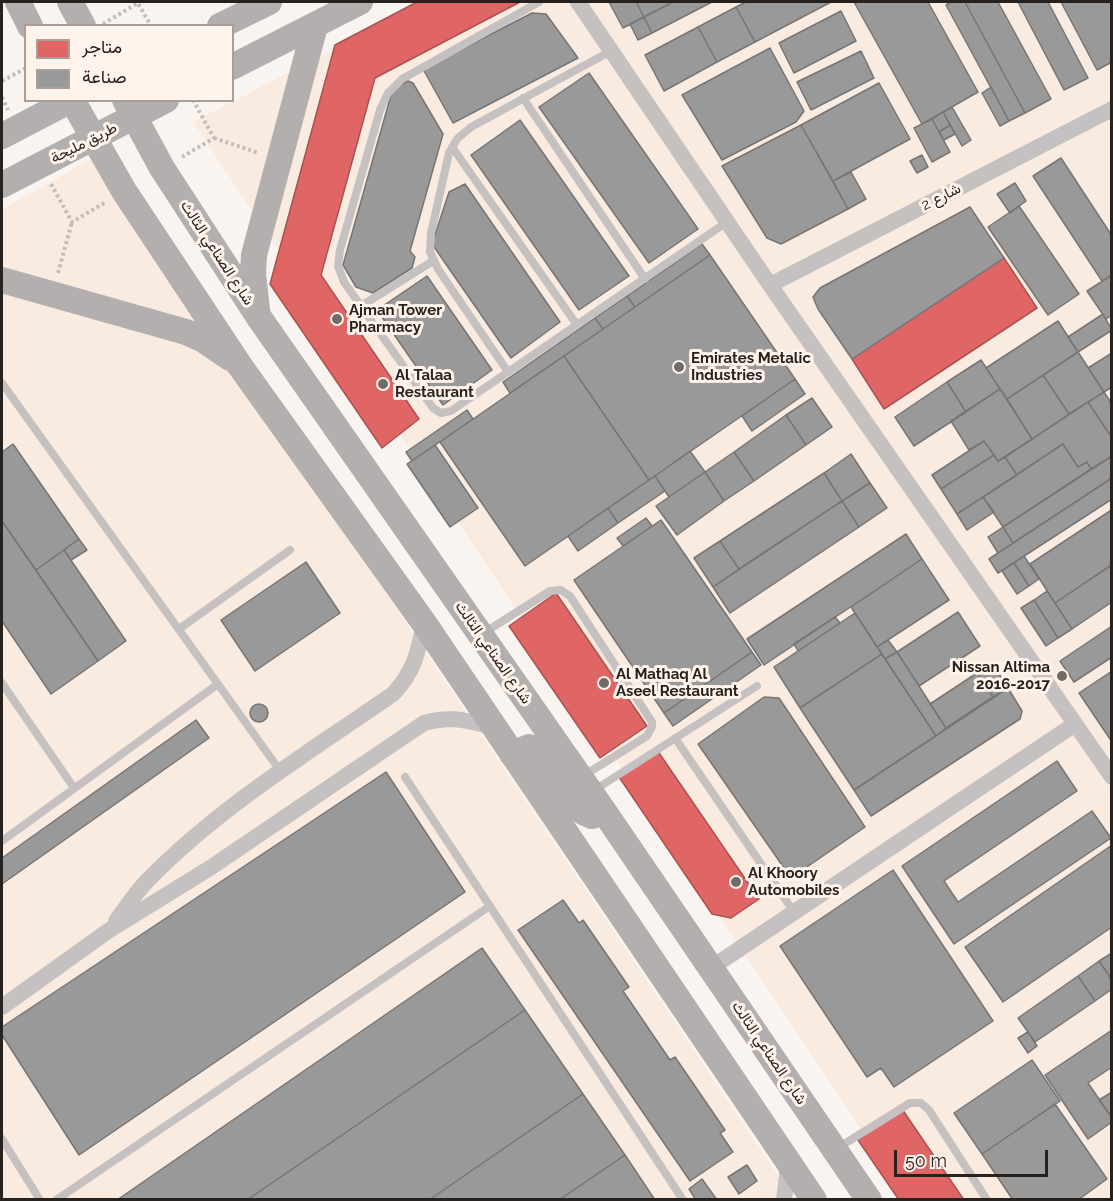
<!DOCTYPE html>
<meta charset="utf-8">
<style>
body{margin:0}
#map{position:relative;width:1113px;height:1201px;overflow:hidden;background:#faf4f0;font-family:Raleway,Vazirmatn,sans-serif}
canvas{display:block}
.frame{position:absolute;inset:0;border:3px solid #28221f;pointer-events:none}
.legend{position:absolute;left:24px;top:24px;width:210px;height:78px;box-sizing:border-box;background:#fff3eb;border:2px solid #a99f99;margin:0;padding:8px 10px;list-style:none;font-size:18px;color:#28221f}
.legend li{display:flex;align-items:center;gap:12px;height:30px}
.legend b{width:30px;border:2px solid #a99f99}
.scale{position:absolute;left:894px;top:1150px;width:154px;height:27px;box-sizing:border-box;border:3px solid #28221f;border-top:0;padding-left:8px;font-size:18px;line-height:21px;white-space:nowrap;color:#28221f;-webkit-text-stroke:4px #fff3eb;paint-order:stroke}
</style>
<div id="map">
<canvas width="1113" height="1201"></canvas>
<div class="frame"></div>
<ul class="legend">
<li><b style="height:16px;background:#e06666"></b>متاجر</li>
<li><b style="height:16px;background:#999"></b>صناعة</li>
</ul>
<div class="scale">50 m</div>
</div>
<script>
const g = document.querySelector('canvas').getContext('2d');
g.lineJoin = 'round';
function paint(path, color) { g.fillStyle = color; g.fill(path, 'evenodd'); }
function strokePath(path, color, width, dash) { g.strokeStyle = color; g.lineWidth = width; g.lineCap = dash ? 'butt' : 'round'; g.setLineDash(dash || []); g.stroke(path); }
function write(font, color, halo, rows, align = 'center') {
  g.font = font + ' Raleway,Vazirmatn,sans-serif'; g.lineWidth = 6; g.setLineDash([]); g.textBaseline = 'middle'; g.strokeStyle = halo; g.fillStyle = color; for (const [text, x, y, turn = 0] of rows) {
    g.save(); g.translate(x, y); g.rotate((+turn || 0) * Math.PI / 180); g.textAlign = isNaN(turn) ? turn : align; if (halo) g.strokeText(text, 0, 0); g.fillText(text, 0, 0); g.restore();
  }
}
paint(new Path2D(`
 M425,2H1111V1199H907L193,122Z
 M93,158L794,1199L2,1200V209Z`), '#faebe1');
const shops = new Path2D(`
 M417,2H520L375,78L321,275L419,419L382,448L270,284L335,45Z
 M1004,258L1037,308L884,409L852,359Z
 M556,593L647,726L600,758L509,626Z
 M657,750L759,899L731,918L712,914L619,777Z
 M902,1109L964,1200H899L858,1140Z`);
paint(shops, '#e06666');
strokePath(shops, '#a95251', 1.5);
const industry = new Path2D(`
 M609,2H636L644,17L623,28Z
 M636,2H673L644,17Z
 M673,2H712L652,33L644,17Z
 M746,2H831L755,42L736,7Z
 M854,2H928L978,92L922,124Z
 M951,2H965L1025,113L1009,121L946,5Z
 M965,2H998L1051,99L1025,113Z
 M1018,2H1048L1088,78L1064,90Z
 M1061,2H1112V62L1097,70Z
 M736,7L755,42L717,62L698,27Z
 M841,11L856,41L794,73L779,43Z
 M532,13L546,14L578,58L453,123L423,69Z
 M644,17L652,33L638,40L630,24Z
 M698,27L717,62L664,91L645,55Z
 M770,48L804,111L796,122L722,160L682,95Z
 M861,51L874,78L811,110L797,82Z
 M589,73L698,229L649,263L539,107Z
 M408,81L413,83L443,134L410,251L415,257L412,268L373,293L356,287L343,265L393,88Z
 M879,83L910,139L833,181L801,125Z
 M991,87L1009,121L1000,126L982,93Z
 M952,107L971,140L962,146L943,112Z
 M943,112L950,125L939,132L932,119Z
 M932,119L950,152L932,162L914,128Z
 M520,120L629,276L579,310L471,155Z
 M801,125L848,209L781,244L767,238L722,166Z
 M950,125L955,134L944,140L939,132Z
 M922,155L928,167L917,173L910,161Z
 M1061,158L1112,236V275L1102,281L1033,176Z
 M851,172L866,199L848,209L833,181Z
 M1015,183L1026,201L1010,213L997,194Z
 M465,184L560,322L511,358L432,244L449,192Z
 M1019,206L1079,294L1048,315L988,227Z
 M970,207L1004,258L852,359L818,309L813,297L820,288Z
 M702,244L710,255L635,307L627,296Z
 M710,255L795,379L649,480L564,356Z
 M1112,275V315L1106,319L1087,291Z
 M427,276L492,370L443,405L377,310Z
 M627,296L635,307L603,329L595,318Z
 M1103,314L1112,330L1078,352L1068,337Z
 M595,318L603,329L510,393L503,382Z
 M1058,321L1078,352L1007,399L986,368Z
 M1078,352L1104,392L1069,414L1043,375Z
 M1112,353V387L1104,392L1088,368Z
 M564,356L649,480L525,566L440,442Z
 M981,360L1000,389L966,412L947,382Z
 M1043,375L1069,414L1032,439L1007,399Z
 M795,379L805,394L752,431L742,416Z
 M947,382L966,412L914,446L895,417Z
 M1000,389L1032,439L998,461L984,441L969,450L951,421Z
 M1104,392L1112,404V438L1088,402Z
 M812,398L832,427L806,445L786,415Z
 M1088,402L1112,438V456L1091,469L1087,462L1078,467L1063,444L1017,475L1005,457Z
 M467,410L473,419L412,461L406,452Z
 M786,415L806,445L754,481L734,452Z
 M984,441L994,455L941,489L932,475Z
 M13,444L79,539L36,570L2,521V452Z
 M1063,444L1078,467L1087,462L1091,469L1003,527L983,497Z
 M435,445L478,508L450,527L407,464Z
 M690,451L705,472L669,497L655,476Z
 M734,452L754,481L724,501L705,472Z
 M851,454L870,483L842,501L824,473Z
 M994,455L998,461L1005,457L1017,475L957,514L941,489Z
 M1112,456V478L1013,543L1003,527Z
 M705,472L724,501L677,535L656,506Z
 M824,473L842,501L739,569L720,541Z
 M655,476L665,491L618,523L608,508Z
 M1112,478V499L998,573L989,559Z
 M870,483L887,508L859,527L842,501Z
 M983,497L994,512L967,530L957,514Z
 M842,501L859,527L730,613L713,587Z
 M608,508L618,523L578,551L568,536Z
 M1110,511L1112,513V565L1055,603L1030,564Z
 M646,518L652,526L623,546L617,538Z
 M661,520L752,652L664,713L574,580Z
 M2,521L98,661L51,694L2,621Z
 M1003,527L1013,543L998,553L988,537Z
 M906,534L922,559L764,665L747,639Z
 M79,539L87,550L71,560L64,550Z
 M720,541L739,569L713,587L694,558Z
 M64,550L126,641L98,661L36,570Z
 M1024,556L1039,579L1029,586L1014,563Z
 M922,559L949,600L877,647L851,607Z
 M306,562L340,613L255,671L221,620Z
 M1014,563L1029,586L1017,594L1002,571Z
 M1111,565L1112,602L1072,629L1055,603Z
 M1047,591L1072,629L1058,638L1034,600Z
 M1034,600L1058,638L1046,646L1021,608Z
 M958,612L980,646L919,686L897,652Z
 M855,613L882,654L800,708L774,667Z
 M835,617L840,623L798,651L794,644Z
 M1112,626V657L1074,682L1060,661Z
 M888,640L897,652L885,659L877,647Z
 M752,652L761,665L673,726L664,713Z
 M897,652L946,728L936,736L885,659Z
 M882,654L936,736L854,790L800,708Z
 M992,663L1008,688L993,697L977,673Z
 M1112,671V738L1110,739L1079,693Z
 M977,673L993,697L946,728L930,704Z
 M1008,688L1022,711L1020,719L871,816L854,790Z
 M764,697L779,698L865,827L791,878L698,744Z
 M250 713a9 9 0 1 1 18 0a9 9 0 1 1-18 0Z
 M196,720L209,738L2,884V858Z
 M1057,761L1077,791L944,881L958,902L1092,811L1111,838L954,944L902,866Z
 M386,772L465,892L79,1155L2,1035V1027Z
 M1112,845V927L1003,1002L965,947Z
 M893,870L993,1021L894,1087L881,1068L867,1077L780,946Z
 M563,900L579,923L583,920L629,987L623,991L670,1060L675,1057L725,1130L720,1133L733,1152L690,1181L518,930Z
 M482,948L525,1010L247,1200H117Z
 M1112,953V980L1099,961Z
 M1099,961L1112,980V989L1095,1001L1078,976Z
 M1078,976L1095,1001L1035,1042L1018,1018Z
 M525,1010L583,1094L429,1200H247Z
 M1112,1030V1067L1088,1083L1112,1118V1122L1088,1139L1045,1075Z
 M1028,1032L1037,1046L1028,1053L1018,1038Z
 M1032,1060L1060,1101L982,1154L954,1113Z
 M1112,1092V1118L1099,1100Z
 M583,1094L625,1155L559,1200H429Z
 M1055,1104L1107,1179L1078,1200H1013L982,1154Z
 M625,1155L655,1200H559Z
 M747,1165L757,1181L739,1194L728,1177Z
 M702,1179L717,1200H696L689,1189Z`);
paint(industry, '#999');
strokePath(industry, '#777574', 1.5);
strokePath(new Path2D(`
 M103,24L138,3L151,26
 M2,81L26,68
 M2,97L8,110
 M214,138L259,153
 M182,157L214,138L193,100
 M51,184L72,222L106,202
 M58,273L72,222`), '#c2bebc', 4, [3, 3]);
strokePath(new Path2D(`
 M539,2L402,79L388,93L380,110L340,250L338,266L344,282L433,408L441,413L451,411L727,222
 M523,98L645,279
 M452,147L577,325
 M361,306L433,261
 M508,372L438,269L430,252L431,233L449,153L457,139L471,127L611,51
 M2,383L281,772
 M179,629L290,550
 M482,634L550,591L561,590L570,596L652,722V727L647,736L583,776
 M2,683L74,788
 M675,738L794,912
 M405,777L683,1200
 M593,791L757,686
 M2,841L218,684
 M2,1139L40,1200
 M836,1149L910,1103H921L929,1110L987,1200
 M56,1200L490,906`), '#c4c1c0', 8);
strokePath(new Path2D(`
 M578,2L770,285L1112,777
 M770,285L1112,109
 M116,921C126,908 135,893 147,881C219,807 308,753 393,694C414,672 418,653 424,623
 M711,968L1075,724
 M2,1007L108,931L210,868L424,723C451,715 467,721 494,727
 M784,1200L787,1176L786,1162`), '#c4c1c0', 16);
strokePath(new Path2D(`
 M18,2L30,26
 M70,2L83,26
 M220,26L269,2
 M232,67L360,2
 M72,100L124,191L240,366L424,623L814,1200
 M125,100L162,168L258,316L603,810L869,1200
 M2,136L71,100
 M2,185L166,100
 M2,280L186,332L202,339L230,358
 M257,310L253,274L254,255L315,26
 M512,754L529,747L540,751L583,812L592,816L603,810`), '#b3afae', 26);
for (const [x, y, r, color] of [
 [337,319,6,"#726c68"],
 [679,367,6,"#726c68"],
 [383,384,6,"#726c68"],
 [1062,676,6,"#726c68"],
 [604,683,6,"#726c68"],
 [736,882,6,"#726c68"]
]) { const dot = new Path2D(); dot.arc(x, y, r, 0, 2 * Math.PI); g.fillStyle = color; g.fill(dot); strokePath(dot, '#fff3eb', 2); }
write('15px', '#28221f', '#fff3eb', [
 ["طريق مليحة",84,143,-27],
 ["شارع 2",941,197,-27],
 ["شارع الصناعي الثالث",217,253,57],
 ["شارع الصناعي الثالث",493,653,55],
 ["شارع الصناعي الثالث",769,1053,56]
]);
write('bold 15px', '#28221f', '#fff3eb', [
 ["Ajman Tower",349,310],
 ["Pharmacy",349,327],
 ["Emirates Metalic",691,358],
 ["Industries",691,375],
 ["Al Talaa",395,375],
 ["Restaurant",395,392],
 ["Nissan Altima",1050,667,"right"],
 ["2016-2017",1050,684,"right"],
 ["Al Mathaq Al",616,674],
 ["Aseel Restaurant",616,691],
 ["Al Khoory",748,873],
 ["Automobiles",748,890]
], 'left');
</script>
